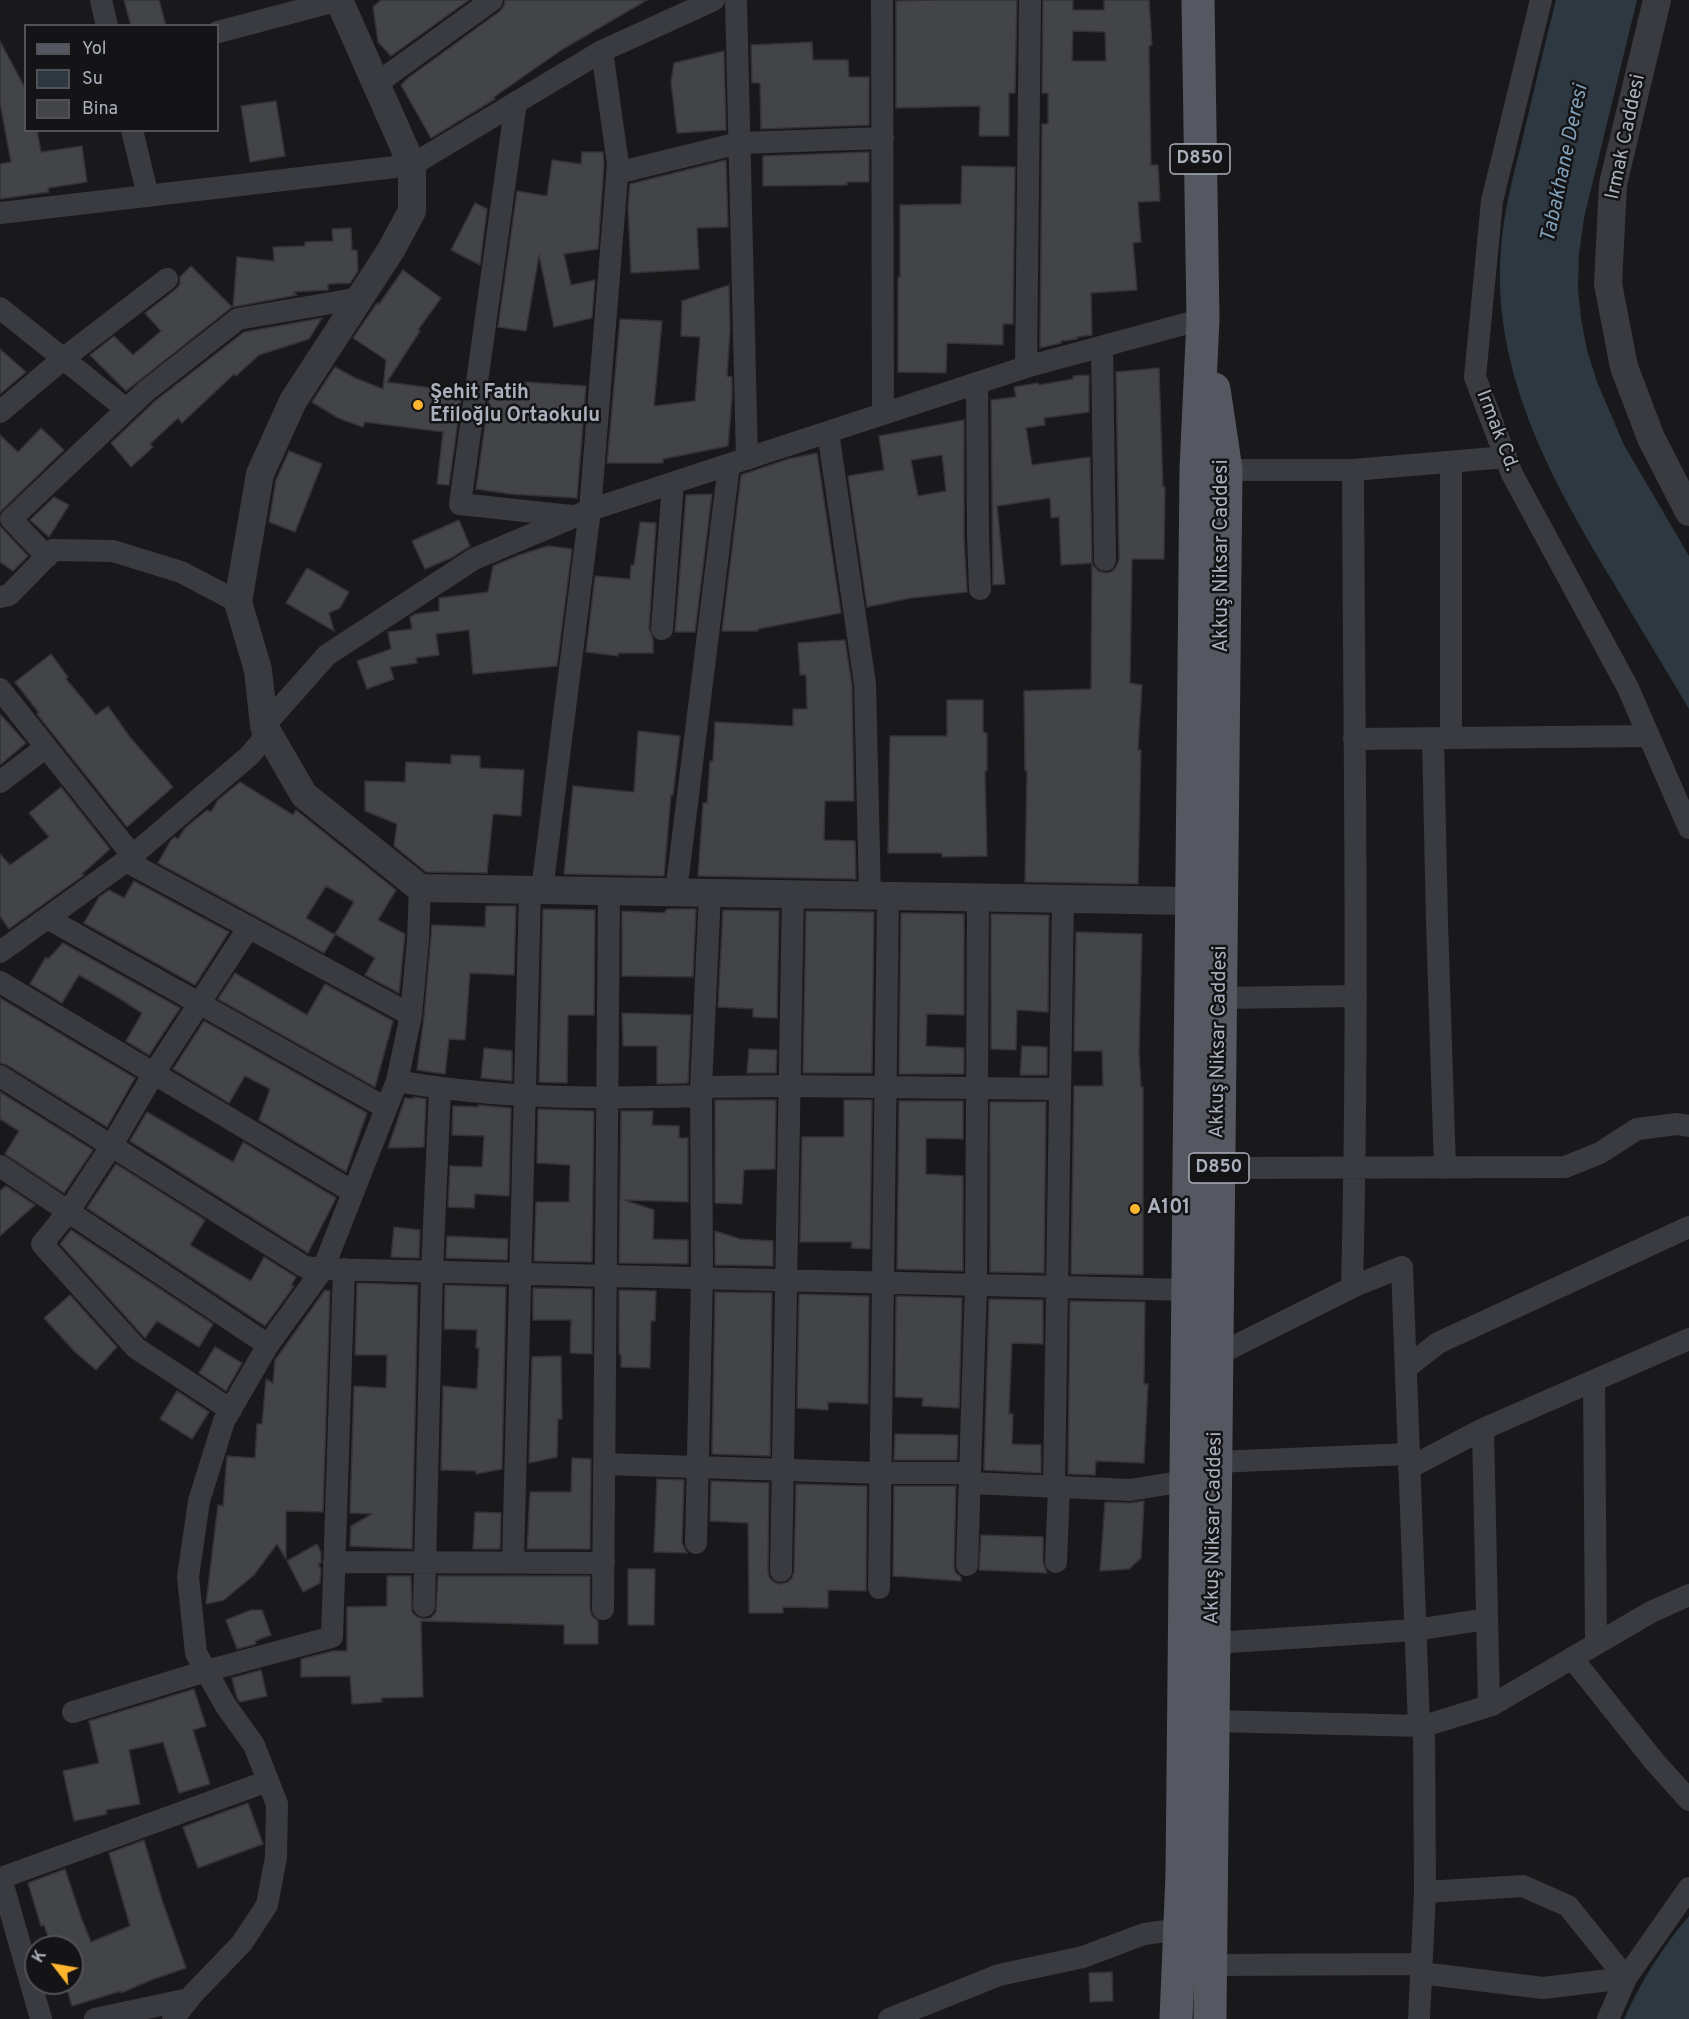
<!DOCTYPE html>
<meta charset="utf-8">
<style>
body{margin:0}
#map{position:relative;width:1689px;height:2019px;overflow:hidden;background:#19191b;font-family:Overpass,sans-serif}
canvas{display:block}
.legend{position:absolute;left:24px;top:24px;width:195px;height:108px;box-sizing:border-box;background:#141416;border:2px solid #505258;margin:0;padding:8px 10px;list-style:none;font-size:18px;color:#aab0bc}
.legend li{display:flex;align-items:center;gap:12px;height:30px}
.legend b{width:30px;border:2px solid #505258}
.north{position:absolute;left:24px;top:1935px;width:60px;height:60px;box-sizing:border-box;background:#141416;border:2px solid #505258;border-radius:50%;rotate:301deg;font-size:16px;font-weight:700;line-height:24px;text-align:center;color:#aab0bc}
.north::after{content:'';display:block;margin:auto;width:21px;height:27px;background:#fdb52f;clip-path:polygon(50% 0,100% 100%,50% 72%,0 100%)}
</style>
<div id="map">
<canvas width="1689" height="2019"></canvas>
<ul class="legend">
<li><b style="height:8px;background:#555860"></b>Yol</li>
<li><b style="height:16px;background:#2e3840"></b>Su</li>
<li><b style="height:16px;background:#434448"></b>Bina</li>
</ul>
<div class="north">K</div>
</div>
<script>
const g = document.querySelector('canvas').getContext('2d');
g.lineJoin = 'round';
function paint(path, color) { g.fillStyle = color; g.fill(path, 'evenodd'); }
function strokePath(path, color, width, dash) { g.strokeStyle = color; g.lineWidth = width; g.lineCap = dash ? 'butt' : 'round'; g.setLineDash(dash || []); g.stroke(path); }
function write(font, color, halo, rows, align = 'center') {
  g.font = font + ' Overpass,sans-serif'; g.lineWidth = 5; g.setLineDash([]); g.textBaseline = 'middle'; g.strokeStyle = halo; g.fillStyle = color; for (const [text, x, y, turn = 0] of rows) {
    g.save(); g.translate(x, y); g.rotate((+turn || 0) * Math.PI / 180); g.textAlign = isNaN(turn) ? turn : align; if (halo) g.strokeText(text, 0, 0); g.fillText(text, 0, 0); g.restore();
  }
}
paint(new Path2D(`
 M1556,0H1637L1584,218L1579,254L1578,288L1581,319L1587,350L1597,382L1624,445L1689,556V709C1663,665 1636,621 1610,577C1549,475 1491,370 1501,247C1504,211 1513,176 1522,141C1533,94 1544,47 1556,0Z
 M1689,1916V2019H1624C1641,1981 1662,1948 1689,1916Z`), '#2e3840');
const building = new Path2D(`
 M124,0H159L166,26H131Z
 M381,0H469L391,56L378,42L373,7Z
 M505,0H647L563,49L494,97L495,99L431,138L401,85L408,78L500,11L504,6Z
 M935,0H1017L1015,93H1009V136H979L980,106L896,108V1Z
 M1043,0H1073V10H1104V0H1149L1152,45L1149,46L1151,165H1158L1160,201L1138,202L1141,242L1133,243L1137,290L1091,293L1092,335L1077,337V339L1061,341V343L1040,348L1042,124H1048V93H1042ZM1073,31L1105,32L1106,61H1072Z
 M0,41L26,90V130H37L41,152L82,146L87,182L48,188L49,192L0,199V164L11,162L0,103Z
 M812,42L813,60H848L849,77H869V125L761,129L760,83H752L751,45Z
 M724,51L726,130L677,133L671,82L674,63Z
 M276,101L285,156L250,162L241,106Z
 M582,152H603L604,164L598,249L564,254L571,285L595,280L592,318L554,327L539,255L526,331L498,327L517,191L547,196L552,160L581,164Z
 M869,152V182H847V185L763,186V156Z
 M726,160L728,227L697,228L699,269L631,273L628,207L630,184Z
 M962,166L1015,167L1013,324H1003V345L947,343L946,373L898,372V277H900V205L961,204Z
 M475,203L487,209L480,265L451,250Z
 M351,228L352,250H357L358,271L350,283L328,284V290L293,292L297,295L233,307L237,257L274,261L273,247L305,246V242L333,241L332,229Z
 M191,266L232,307L126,391L90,355L114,336L133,355L161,331L145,313L176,289L180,284V277Z
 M403,270L441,298L418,330L420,331L387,382L462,392L449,485L437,484L443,432L365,422L363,427L338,418L312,402L335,367L355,378L383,389L386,360L353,338L377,303L379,304Z
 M729,285L730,330L727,376L732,377V397L728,446L663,459V463H607L620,319L662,321L654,406L695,401L700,337L681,336L682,301Z
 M322,318L309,339L259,355L236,376L234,374L182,423L178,418L150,444L153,447L131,467L111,443L155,401L244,332Z
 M0,349L26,372L0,394Z
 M1159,368L1163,487H1165L1164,559H1132L1130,683L1142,685L1138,750H1141L1138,884L1025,882L1027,771H1025L1024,691L1091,689L1092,564L1098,571L1106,573L1111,572L1116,567L1119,560L1116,372Z
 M1089,375V412L1044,418L1045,425L1026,428L1032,465L1090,457L1092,563L1061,565L1059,517L1051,518L1050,498L997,506L1005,584L993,585L991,400L1016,397L1014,387L1038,383L1039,385L1073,379V376Z
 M526,382L586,386L577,498L510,494L476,489L490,389L525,393Z
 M964,420V536L967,592L911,598L867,607L848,476L884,470L879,436ZM942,455L946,491L918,496L911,460Z
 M41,428L64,450L0,512V435L18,452Z
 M289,451L322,464L295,532L269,522L276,480Z
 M817,453L841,613L758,629V631H722L741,475L788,459Z
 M712,494L695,632H675L686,495Z
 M54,497L69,505L49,537L30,520Z
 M459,520L470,546L451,558L425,569L412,541Z
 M640,522L656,523L649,628L653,639V653H618V656L586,652L595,576L630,579L631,565H634Z
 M0,526L28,556L13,571L0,562Z
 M548,546L572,549L557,666L473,674L469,630L436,634L439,655L416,658L417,663L390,667L394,679L367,689L357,661L391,649L388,632L412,629L410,617L415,614L439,611V598L488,592L493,566L519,555Z
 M307,568L349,592L340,608L329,613L334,631L286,603Z
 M845,640L852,685L854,801H825L824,840L855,841L856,879L698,876L703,803H707L710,761H713L715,722L793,726V709H807L806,675H800L798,643Z
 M51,654L68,677L66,679L96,715L108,706L129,736L173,787L127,827L37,714L39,713L15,682Z
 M947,700H983V732L987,733V771H985L987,856L942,857V853H888L890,736H947Z
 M0,714L26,743L0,765Z
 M638,731L680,736L673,795H671L664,876L564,874L573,786L634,792Z
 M451,755L480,756V768L524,770L521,816L493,814L487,873L426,872L394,846L397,824L365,811V781L405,782L406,762L451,764Z
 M240,782L293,815L296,810L396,890L378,920L405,934L399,993L365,975L375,958L335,934L354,902L326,886L306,918L335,935L324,953L158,863L171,840L175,837L178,839L185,828L207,810L211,812L218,800Z
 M61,787L110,849L82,874L84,875L9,929L0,916V854L10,865L49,837L29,813Z
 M134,881L229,932L195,985L84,923L99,897L109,890L124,898Z
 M486,906H516L514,975L470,973L465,1040L449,1039L445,1074L417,1070L424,1016L432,925L485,927Z
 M543,909L595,910L594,1015H568L567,1083L539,1082Z
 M667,909H696L693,977L622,976V911L664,913Z
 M723,910L779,911L777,1018L753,1017V1009L718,1007Z
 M806,911L874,912L872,1073H803Z
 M901,913L964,914V1015L927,1014L926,1046L964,1048V1074H899Z
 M991,914L1049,915L1048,1012L1017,1010L1016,1050L991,1049Z
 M1076,932L1142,934L1139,1051L1141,1087H1143V1275L1071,1274L1074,1086H1103L1102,1051H1074Z
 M63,943L180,1008L149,1055L126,1041L142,1013L114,995L79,975L62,1003L30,984L46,957L48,959Z
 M235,973L307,1015L325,984L393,1021L375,1087L218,999Z
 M0,998L135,1078L107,1127L7,1065L0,1063Z
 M622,1013L691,1015L688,1083L657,1084V1046H623Z
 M204,1021L367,1113L346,1172L259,1120L270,1089L245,1076L229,1103L173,1069Z
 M1022,1046L1047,1047V1075H1020Z
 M484,1048L512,1051V1081L481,1078Z
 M749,1049L777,1050L776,1073H747Z
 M0,1092L93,1150L64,1193L5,1154L19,1131L0,1119Z
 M413,1097L426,1099L424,1147L388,1148L405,1098L413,1099Z
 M715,1100H776L775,1169L744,1170L742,1204L715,1203Z
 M844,1100H872L870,1249L851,1248L852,1242H800L802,1137H844Z
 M899,1101H963V1139L926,1138V1174L963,1176V1271L897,1269Z
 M990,1102H1046L1044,1273L990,1272Z
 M478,1105L511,1108L509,1196L475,1194L474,1208L448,1207L450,1166L482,1167L484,1136L452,1135L453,1106L478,1107Z
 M538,1109L594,1111L592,1262L534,1261L536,1202H569L570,1165L537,1163Z
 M621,1111H653L652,1125L679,1126V1138H688V1202L624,1200L654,1210L653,1239L688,1240V1264L619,1263Z
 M147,1112L233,1162L243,1142L336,1198L308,1253L130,1141Z
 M116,1164L205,1220L190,1245L251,1281L264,1257L296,1277L291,1286H294L265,1326L87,1208Z
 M6,1186L35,1205L0,1236V1191Z
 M394,1227L420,1230L419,1258L391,1257Z
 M71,1230L213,1324L199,1347L157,1321L145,1338L60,1244Z
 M715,1231L740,1239L773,1241V1266L715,1265Z
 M447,1236L508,1239L507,1260L446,1258Z
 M357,1283L418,1285L412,1549L350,1546L351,1526L372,1514L350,1513L354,1386L386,1388L387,1355H355Z
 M445,1285L506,1287L502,1469L476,1474V1471L441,1470L443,1386L477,1389L479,1348H476L477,1330L444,1329Z
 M533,1288L592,1289V1354L570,1353L571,1320H533Z
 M325,1290L330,1291L323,1512L286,1511V1559L277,1544L254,1575L224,1600L206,1604L218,1505L223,1506L227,1456L255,1458L257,1424H262L266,1379L273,1383L275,1360Z
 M619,1290L656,1291L655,1321H651L650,1368L621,1367V1354H619Z
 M715,1292L772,1293L770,1456L712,1454Z
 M799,1294L869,1296L868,1404L828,1402V1410L797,1408Z
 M70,1295L117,1347L96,1370L74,1351L44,1318Z
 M896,1296L962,1298L959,1408L922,1406L923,1398L895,1397Z
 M989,1299L1043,1300V1344L1012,1343L1009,1414H1013L1012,1444L1041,1445V1473L984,1470Z
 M1070,1301L1145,1302L1144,1384H1148L1144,1463L1096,1461L1095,1475L1068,1474Z
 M215,1347L242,1363L226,1391L199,1373Z
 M561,1356L562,1419H558L557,1457L529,1463L532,1357Z
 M177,1391L209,1412L192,1439L160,1419Z
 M895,1434L958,1435L957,1460H894Z
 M572,1458L591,1459L590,1549H527L530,1492H571Z
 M657,1479L684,1480L682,1543L687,1553L654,1552Z
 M711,1481L769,1483L768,1571L769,1577L774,1582L780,1584L788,1582L792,1578L794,1572L796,1484L867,1486L866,1591L828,1590V1608L783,1607V1613H749L748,1523L710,1521Z
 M894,1486H956L954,1565L955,1572L961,1577V1581L893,1576Z
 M1144,1501L1141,1558L1129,1569L1100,1571L1105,1502L1130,1503Z
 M475,1512L501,1513L500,1549H473Z
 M981,1535L1043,1537V1562L1047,1573L979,1570Z
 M317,1544L321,1552V1563L318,1564L321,1569L320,1583L303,1592L287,1561Z
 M628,1569H655L654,1625H628Z
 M387,1576H411L412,1612L417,1617L424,1619L431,1618L436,1612L438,1576H590V1609L592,1616L598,1621V1644H564V1625L421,1621L423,1697L381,1698L382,1702L352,1704L350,1676L301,1677V1659L333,1651H347V1607L387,1606Z
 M251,1610H262L271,1635L255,1641L256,1644L237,1649L226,1620Z
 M261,1670L267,1696L240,1702L237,1698L232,1678Z
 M194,1689L206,1726L193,1730L210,1784L179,1793L163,1742L129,1750L140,1804L106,1810L107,1814L74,1821L63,1771L99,1763L89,1721Z
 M248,1803L263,1844L198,1868L183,1827Z
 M144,1840L162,1900L186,1968L151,1980L121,1993V1991L72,2006L65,1983H72V1947H52L44,1925L41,1926L28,1883L65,1869L81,1917L91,1942L130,1926L109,1853Z
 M1112,1972L1113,2001L1090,2002L1089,1973Z`);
paint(building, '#434448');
strokePath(building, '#333337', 1.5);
strokePath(new Path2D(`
 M101,0L107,26
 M736,0L747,459
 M882,0L883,414
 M1541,0L1492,201L1475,377L1512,474L1628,688L1689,828
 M218,32L339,0
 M376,84L492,0
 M516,102L460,504L571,516
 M132,130L148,196
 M617,173L739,143L883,138
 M0,213L412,165L602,51L714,0
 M0,308L126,409
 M1102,347L1105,560
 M1026,367L1030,0
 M977,384L978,536L980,589
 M0,412L64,358L167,279
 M828,432L865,684L870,896
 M1226,470H1353L1506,457
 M47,557L11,519L146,391L238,319L360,298
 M0,597L9,595L53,550L113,551L181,572L238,602
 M662,629L673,483
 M0,689L132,855
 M1451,737V462
 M1433,738L1437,922L1445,1168
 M1354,739L1649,736
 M0,782L46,747
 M126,861L411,1015
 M542,890L590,510L618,164L602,51
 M676,892L729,465
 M47,918L386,1108
 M0,952L126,861L249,756L262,741L264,726L327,655L474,559L590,510L1026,367L1203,319
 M0,982L353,1192
 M1221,998L1356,996
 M0,1076L305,1267L323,1269L1187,1290
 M397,1081C498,1099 599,1099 702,1096
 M701,1087L789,1086L1060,1089
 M0,1166L268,1345
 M1219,1168L1565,1167L1600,1153L1637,1129L1677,1124L1689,1126
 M1352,1287C1359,1015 1354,742 1353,470
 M1217,1355L1359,1284L1402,1267L1419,1726
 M1406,1368L1438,1343L1689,1227
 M1594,1381L1596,1644
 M231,1410L136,1348L42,1244L68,1212L112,1145L154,1073L249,927
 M1483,1429L1489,1706
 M1216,1462L1409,1454
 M604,1464L880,1473H970
 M1409,1468L1483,1429L1689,1339
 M970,1483L1130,1490L1185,1481
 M1054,1487L1063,899
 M696,1543L702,1279L701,1087L710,893
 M334,1562L604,1563
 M513,1562L530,890
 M1056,1562L1059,1487
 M967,1565L976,1286L978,898
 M781,1571L793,894
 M879,1588L888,896
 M424,1606L432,1272L440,1089
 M603,1609L609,891
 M1214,1643L1415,1630L1487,1619
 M1572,1658L1654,1761L1689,1800
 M73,1712L206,1671L332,1637L344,1269
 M1213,1721L1424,1726L1492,1705L1651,1612L1689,1595
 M1425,1892L1523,1886L1568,1906L1626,1978
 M1211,1965L1421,1964
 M1421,1973L1543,1988L1626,1978
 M41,2019L1,1878L268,1781
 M95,2019L189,1999
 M173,2019L193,1994L242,1943L267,1905L276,1857L277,1804L254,1745L226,1706L196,1653L188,1577L199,1501L224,1421L268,1345L323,1269L397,1081L411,1015L418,940L420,888
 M889,2019L999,1975L1083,1957L1144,1934L1166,1931L1194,1932
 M1419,2019L1425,1892L1424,1726
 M1608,2019L1626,1978L1689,1888`), '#393b41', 22);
strokePath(new Path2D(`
 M339,0L412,165V211L391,250L293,401L260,474L238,602L258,670L264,726L304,795L420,888L1191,901
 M1657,0L1613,184L1608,284L1624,367L1651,438L1689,512`), '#393b41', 28);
strokePath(new Path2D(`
 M1176,2019L1182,1875L1196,469L1203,319L1198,0
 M1210,2019L1226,470L1214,389`), '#555860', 33);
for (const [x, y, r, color] of [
 [418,405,6,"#fdb52f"],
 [1135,1209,6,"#fdb52f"]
]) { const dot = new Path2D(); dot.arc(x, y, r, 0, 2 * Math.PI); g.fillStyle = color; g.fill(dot); strokePath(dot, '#141416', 2); }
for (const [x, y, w] of [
 [1200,159,60],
 [1219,1168,60]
]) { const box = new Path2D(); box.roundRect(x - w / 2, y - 15, w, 30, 4.5); g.fillStyle = '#141416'; g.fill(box); strokePath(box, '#aab0bc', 1.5); }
write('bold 18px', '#aab0bc', null, [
 ["D850",1200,159],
 ["D850",1219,1168]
]);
write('20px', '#aab0bc', '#141416', [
 ["Irmak Caddesi",1627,137,-78],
 ["Irmak Cd.",1496,431,69],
 ["Akkuş Niksar Caddesi",1223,556,-90],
 ["Akkuş Niksar Caddesi",1220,1042,-89],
 ["Akkuş Niksar Caddesi",1215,1528,-89]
]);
write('bold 20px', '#aab0bc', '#141416', [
 ["Şehit Fatih",430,394],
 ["Efiloğlu Ortaokulu",430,417],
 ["A101",1147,1209]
], 'left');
write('italic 21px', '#809fb8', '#141416', [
 ["Tabakhane Deresi",1566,164,-78]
]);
</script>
